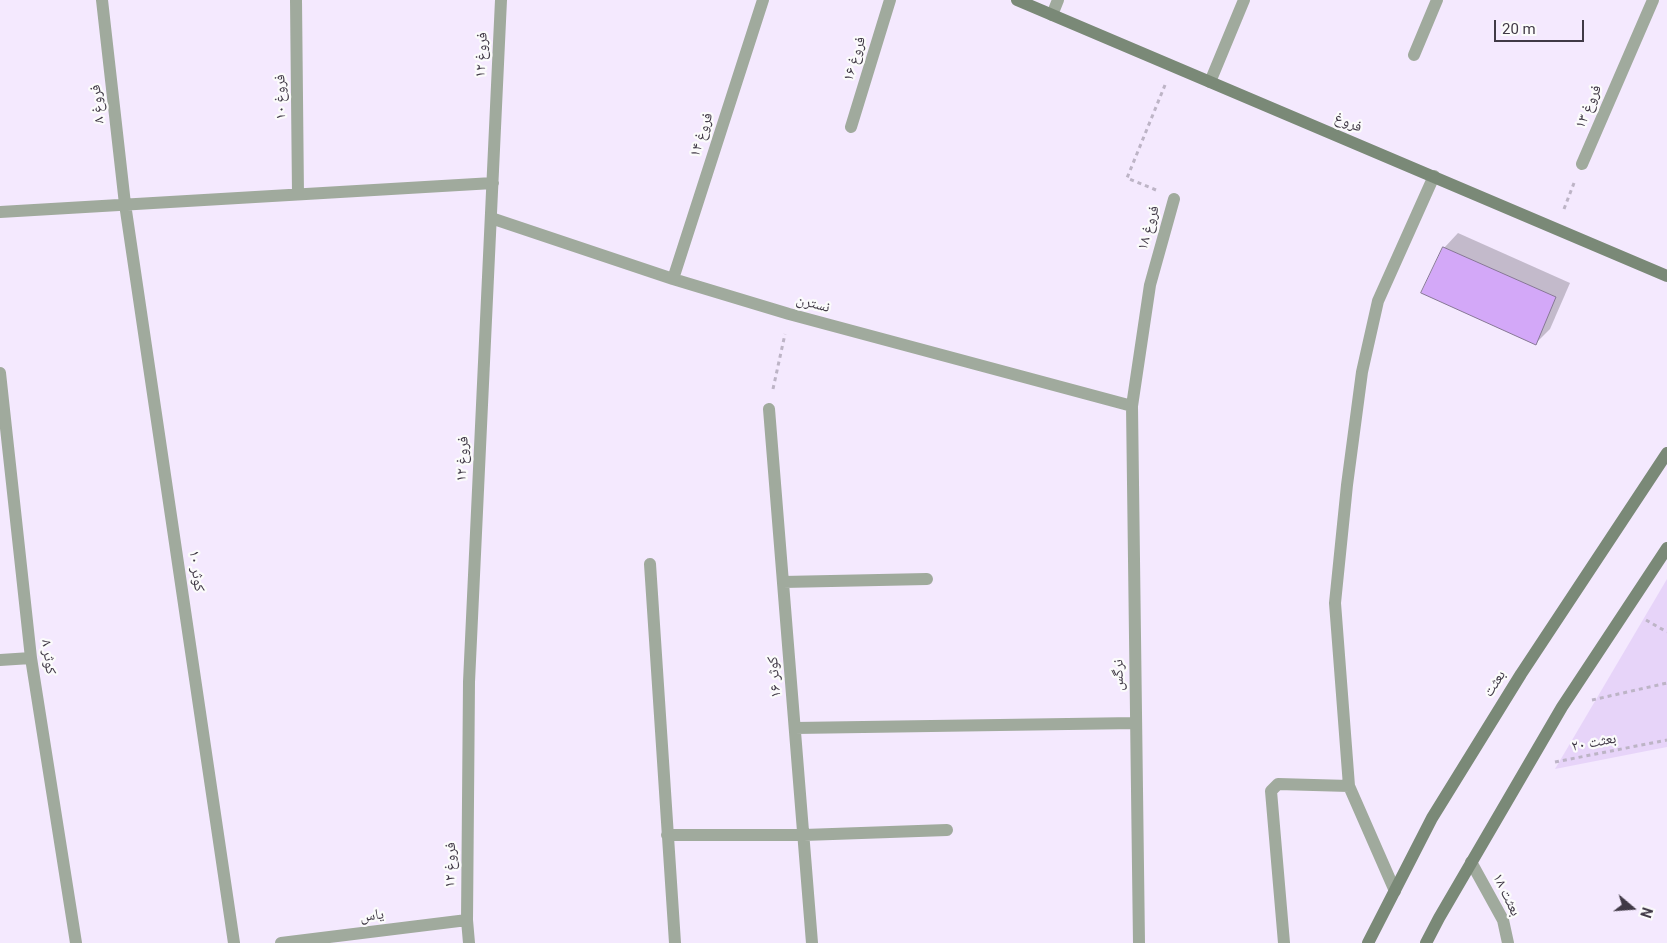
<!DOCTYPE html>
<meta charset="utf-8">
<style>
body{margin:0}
#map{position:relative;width:1667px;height:943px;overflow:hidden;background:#f4e9fe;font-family:Roboto,sans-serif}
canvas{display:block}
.north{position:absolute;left:1607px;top:883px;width:50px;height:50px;-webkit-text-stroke:4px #fbfbfb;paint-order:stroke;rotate:108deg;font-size:14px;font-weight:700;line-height:20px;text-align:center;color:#403946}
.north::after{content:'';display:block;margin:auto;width:18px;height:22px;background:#403946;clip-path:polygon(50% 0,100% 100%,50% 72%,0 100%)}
.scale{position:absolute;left:1494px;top:20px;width:90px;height:22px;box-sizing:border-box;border:2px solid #403946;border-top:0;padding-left:6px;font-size:15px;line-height:18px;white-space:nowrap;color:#403946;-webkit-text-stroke:4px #fbfbfb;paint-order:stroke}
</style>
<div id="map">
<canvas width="1667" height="943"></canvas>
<div class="north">N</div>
<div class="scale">20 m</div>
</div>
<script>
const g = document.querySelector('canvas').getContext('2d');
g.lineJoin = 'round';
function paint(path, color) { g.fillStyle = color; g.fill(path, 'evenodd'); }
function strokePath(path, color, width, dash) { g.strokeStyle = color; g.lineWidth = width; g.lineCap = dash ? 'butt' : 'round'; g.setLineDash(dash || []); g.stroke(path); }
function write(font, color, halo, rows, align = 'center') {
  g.font = font + ' Roboto,"Noto Naskh Arabic",sans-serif'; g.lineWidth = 4.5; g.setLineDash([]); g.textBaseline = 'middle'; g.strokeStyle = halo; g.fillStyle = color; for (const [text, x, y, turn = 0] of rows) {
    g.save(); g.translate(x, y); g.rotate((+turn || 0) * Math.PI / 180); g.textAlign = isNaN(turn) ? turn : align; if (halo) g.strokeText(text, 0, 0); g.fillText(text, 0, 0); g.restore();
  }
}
paint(new Path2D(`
 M1667,579V747L1555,769Z`), '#e7d4f9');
paint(new Path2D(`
 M1458,233L1570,283L1550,329L1536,343L1444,248Z`), '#0003');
const building = new Path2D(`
 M1443,247L1556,297L1536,345L1421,293Z`);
paint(building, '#d3a8f8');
strokePath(building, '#867795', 1);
strokePath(new Path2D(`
 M1156,190L1127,178L1165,85
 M1564,209L1574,183
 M773,389L785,334
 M1646,620L1667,632
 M1592,700L1667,683
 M1555,762L1667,740`), '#bdb4c6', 3, [4, 4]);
strokePath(new Path2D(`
 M102,0L125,204L234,943
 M296,0L298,194
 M1052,15L1058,0
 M1414,55L1437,0
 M1210,82L1244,0
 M851,127L890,0
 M1582,164L1653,0
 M0,212L493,183
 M491,218L673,279L789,314L1132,406
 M673,279L763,0
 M0,373L31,658L76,943
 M769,409L812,943
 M650,564L675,943
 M783,582L927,579
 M0,660L31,658
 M795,728L1136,723
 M667,835H804L947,830
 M1471,862L1503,920L1508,943
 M1395,891L1349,786L1335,603L1347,485L1362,372L1378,301L1434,176
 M281,943L467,920
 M469,943L467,920L469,682L501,0
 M1139,943L1132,406L1150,285L1174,199
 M1284,943L1271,791L1278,784L1349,786`), '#a0aa9d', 12);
strokePath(new Path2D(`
 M1017,0L1667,276
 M1368,943L1432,818L1521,674L1667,453
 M1426,943L1439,918L1562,707L1667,548`), '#7a8977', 12);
write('15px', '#403946', '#fbfbfb', [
 ["فروغ ۱۲",482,55,-87],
 ["فروغ ۱۶",855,59,-73],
 ["فروغ ۱۰",281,97,-91],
 ["فروغ ۸",98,104,-96],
 ["فروغ ۱۳",1589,107,-67],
 ["فروغ",1348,123,23],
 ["فروغ ۱۴",702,135,-72],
 ["فروغ ۱۸",1149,228,-74],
 ["نسترن",813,304,15],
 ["فروغ ۱۲",463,459,-87],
 ["کوثر ۱۰",196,571,82],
 ["کوثر ۸",48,657,82],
 ["نرگس",1119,675,-91],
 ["کوثر ۱۶",775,677,-95],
 ["بعثت",1495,684,-58],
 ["بعثت ۲۰",1594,743,-11],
 ["فروغ ۱۲",451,865,-89],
 ["بعثت ۱۸",1506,895,64],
 ["یاس",372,916,-7]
]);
</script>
